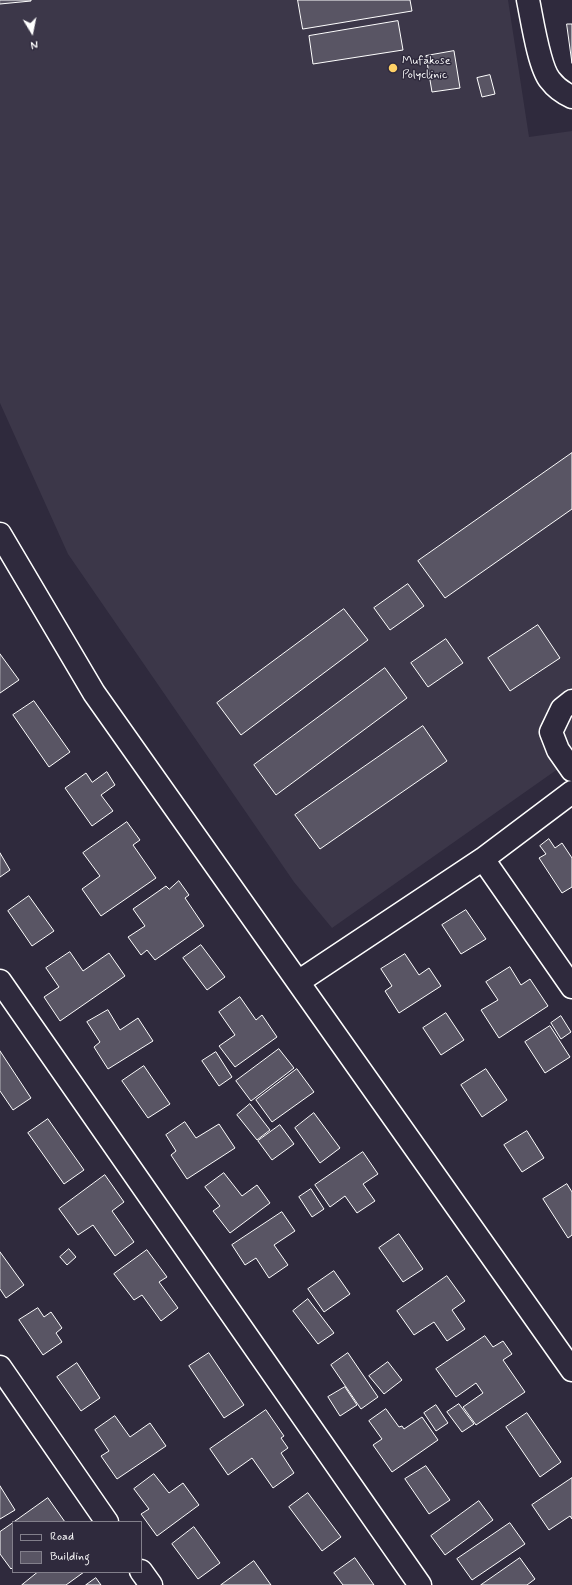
<!DOCTYPE html>
<style>
body{margin:0}
#map{position:relative;width:572px;height:1585px;overflow:hidden;background:#2f2a3d;font-family:Mynerve,sans-serif}
canvas{display:block}
.legend{position:absolute;left:12px;top:1521px;width:130px;height:52px;box-sizing:border-box;background:#2f2a3d;border:1px solid #827f8b;margin:0;padding:5px 7px;list-style:none;font-size:12px;color:#fff}
.legend li{display:flex;align-items:center;gap:8px;height:20px}
.legend b{width:20px;border:1px solid #827f8b}
.north{position:absolute;left:12px;top:12px;width:40px;height:40px;-webkit-text-stroke:3px #2f2a3d;paint-order:stroke;rotate:170deg;font-size:11px;font-weight:700;line-height:16px;text-align:center;color:#fff}
.north::after{content:'';display:block;margin:auto;width:14px;height:18px;background:#fff;clip-path:polygon(50% 0,100% 100%,50% 72%,0 100%)}
</style>
<div id="map">
<canvas width="572" height="1585"></canvas>
<ul class="legend">
<li><b style="height:5px;background:#2f2a3d"></b>Road</li>
<li><b style="height:11px;background:#595564"></b>Building</li>
</ul>
<div class="north">N</div>
</div>
<script>
const g = document.querySelector('canvas').getContext('2d');
g.lineJoin = 'round';
function paint(path, color) { g.fillStyle = color; g.fill(path, 'evenodd'); }
function strokePath(path, color, width, dash) { g.strokeStyle = color; g.lineWidth = width; g.lineCap = dash ? 'butt' : 'round'; g.setLineDash(dash || []); g.stroke(path); }
function write(font, color, halo, rows, align = 'center') {
  g.font = font + ' Mynerve,sans-serif'; g.lineWidth = 3; g.setLineDash([]); g.textBaseline = 'middle'; g.strokeStyle = halo; g.fillStyle = color; for (const [text, x, y, turn = 0] of rows) {
    g.save(); g.translate(x, y); g.rotate((+turn || 0) * Math.PI / 180); g.textAlign = isNaN(turn) ? turn : align; if (halo) g.strokeText(text, 0, 0); g.fillText(text, 0, 0); g.restore();
  }
}
paint(new Path2D(`
 M0,0H508L529,137L572,131V759L332,928L294,882L68,554L0,403Z`), '#3c3749');
const building = new Path2D(`
 M0,0H31V1L0,4Z
 M298,0H410L412,11L303,29Z
 M398,21L403,50L313,64L309,36Z
 M567,24H572V63Z
 M454,51L460,88L432,92L426,56Z
 M490,75L495,94L482,97L477,78Z
 M572,453V509L445,598L418,561Z
 M408,584L424,606L390,630L374,608Z
 M344,609L368,640L241,735L217,703Z
 M538,625L560,658L510,691L488,658Z
 M446,639L463,663L428,687L411,663Z
 M0,654L19,680L0,693Z
 M385,668L407,698L276,795L254,765Z
 M34,701L70,752L49,767L13,715Z
 M423,726L447,761L320,849L295,815Z
 M107,772L115,785L101,795L113,811L92,826L65,788L86,773L92,782Z
 M127,822L140,840L133,845L156,878L101,916L82,889L100,876L83,853Z
 M549,839L555,848L562,843L572,858V887L562,893L539,858L546,854L540,846Z
 M0,853L10,870L0,877Z
 M179,881L189,895L185,898L204,926L155,960L147,950L141,955L128,937L145,926L133,909L166,886L169,889Z
 M29,896L54,931L32,946L8,911Z
 M466,910L486,939L461,954L442,925Z
 M201,945L225,977L207,990L183,958Z
 M70,952L83,971L109,953L125,976L60,1021L44,997L59,987L46,968Z
 M405,954L419,975L429,968L441,986L399,1013L385,991L392,986L381,969Z
 M510,967L521,985L530,979L548,1006L499,1038L481,1010L498,1000L486,982Z
 M240,997L256,1020L262,1015L277,1037L235,1067L219,1046L235,1035L219,1012Z
 M108,1010L120,1030L138,1018L153,1041L108,1069L94,1047L100,1042L87,1022Z
 M446,1013L464,1040L441,1055L423,1028Z
 M561,1016L571,1032L561,1039L551,1023Z
 M550,1026L570,1057L545,1073L525,1042Z
 M279,1049L294,1068L251,1101L236,1081Z
 M0,1051L31,1098L13,1110L0,1091Z
 M216,1052L232,1077L219,1086L202,1061Z
 M144,1066L170,1104L148,1118L122,1081Z
 M297,1069L314,1092L272,1122L256,1100Z
 M486,1069L507,1100L482,1117L461,1085Z
 M250,1104L270,1130L257,1140L237,1115Z
 M314,1113L340,1148L320,1163L295,1128Z
 M48,1119L84,1170L64,1184L28,1133Z
 M185,1122L196,1138L219,1124L235,1148L187,1179L171,1155L176,1151L166,1135Z
 M280,1125L294,1144L272,1160L258,1141Z
 M527,1131L544,1158L522,1172L504,1145Z
 M363,1152L378,1174L363,1184L375,1201L357,1213L345,1196L330,1207L315,1185Z
 M224,1173L242,1196L257,1185L270,1203L230,1233L213,1211L220,1206L205,1187Z
 M105,1175L124,1202L112,1211L134,1242L115,1256L93,1225L78,1235L59,1209Z
 M567,1184L572,1192V1235L568,1238L543,1199Z
 M311,1189L324,1209L312,1217L299,1197Z
 M282,1212L295,1231L274,1245L288,1265L269,1278L256,1258L245,1265L232,1245Z
 M399,1234L423,1269L403,1282L379,1248Z
 M69,1249L76,1257L67,1265L60,1257Z
 M147,1250L167,1277L159,1282L178,1308L161,1321L142,1295L134,1300L114,1274Z
 M0,1252L24,1285L6,1298L0,1289Z
 M334,1271L350,1294L324,1312L308,1289Z
 M447,1276L465,1301L452,1310L465,1329L447,1341L434,1322L414,1335L397,1311Z
 M308,1299L334,1333L318,1344L293,1311Z
 M38,1308L44,1317L51,1312L62,1328L56,1333L62,1342L43,1355L19,1320Z
 M485,1336L493,1347L503,1341L512,1354L503,1360L525,1392L476,1425L463,1407L483,1393L476,1383L456,1397L436,1369Z
 M209,1353L244,1405L224,1418L189,1366Z
 M348,1353L378,1397L361,1409L331,1365Z
 M388,1362L402,1380L384,1394L369,1376Z
 M77,1363L100,1398L81,1411L57,1377Z
 M345,1387L357,1405L340,1416L328,1397Z
 M459,1404L474,1424L462,1432L447,1412Z
 M436,1405L448,1423L436,1431L424,1413Z
 M386,1409L399,1427L402,1426L404,1429L422,1417L438,1440L392,1472L373,1445L382,1439L369,1421Z
 M266,1410L284,1436L281,1438L288,1448L281,1453L294,1473L273,1488L252,1458L228,1475L210,1449Z
 M527,1413L561,1462L540,1477L506,1427Z
 M115,1416L130,1437L150,1423L166,1446L117,1479L101,1456L109,1451L95,1430Z
 M426,1466L450,1500L429,1514L405,1479Z
 M154,1474L169,1493L183,1483L199,1505L157,1536L141,1514L149,1509L134,1489Z
 M572,1478V1519L570,1516L549,1530L532,1505Z
 M0,1486L15,1510L0,1519Z
 M308,1493L341,1537L322,1551L289,1507Z
 M48,1498L65,1522H14Z
 M479,1501L493,1520L445,1555L431,1536Z
 M13,1523V1567L11,1569L0,1554V1532Z
 M510,1523L525,1544L472,1580L457,1559Z
 M194,1527L220,1563L198,1579L172,1544Z
 M355,1558L374,1585H343L334,1573Z
 M520,1558L535,1579L527,1585H481Z
 M254,1561L271,1585H221Z
 M38,1572H84L66,1585H22Z
 M96,1578L101,1585H86Z`);
paint(building, '#595564');
strokePath(building, '#fff', 1);
const minor = new Path2D(`
 M528,0C532,19 539,67 550,80C556,88 563,93 572,97
 M0,534L94,693L572,1370
 M572,701L562,709L551,732L558,750L572,770
 M483,859L572,987
 M0,981L420,1585
 M298,982L483,859L572,792
 M0,1367L107,1522
 M141,1571L151,1585`);
strokePath(minor, '#fff', 25);
strokePath(minor, '#2f2a3d', 22);
for (const [x, y, r, color] of [
 [393,68,5,"#ffd166"]
]) { const dot = new Path2D(); dot.arc(x, y, r, 0, 2 * Math.PI); g.fillStyle = color; g.fill(dot); strokePath(dot, '#2f2a3d', 1.5); }
write('12px', '#fff', '#2f2a3d', [
 ["Mufakose",402,61],
 ["Polyclinic",402,75]
], 'left');
</script>
